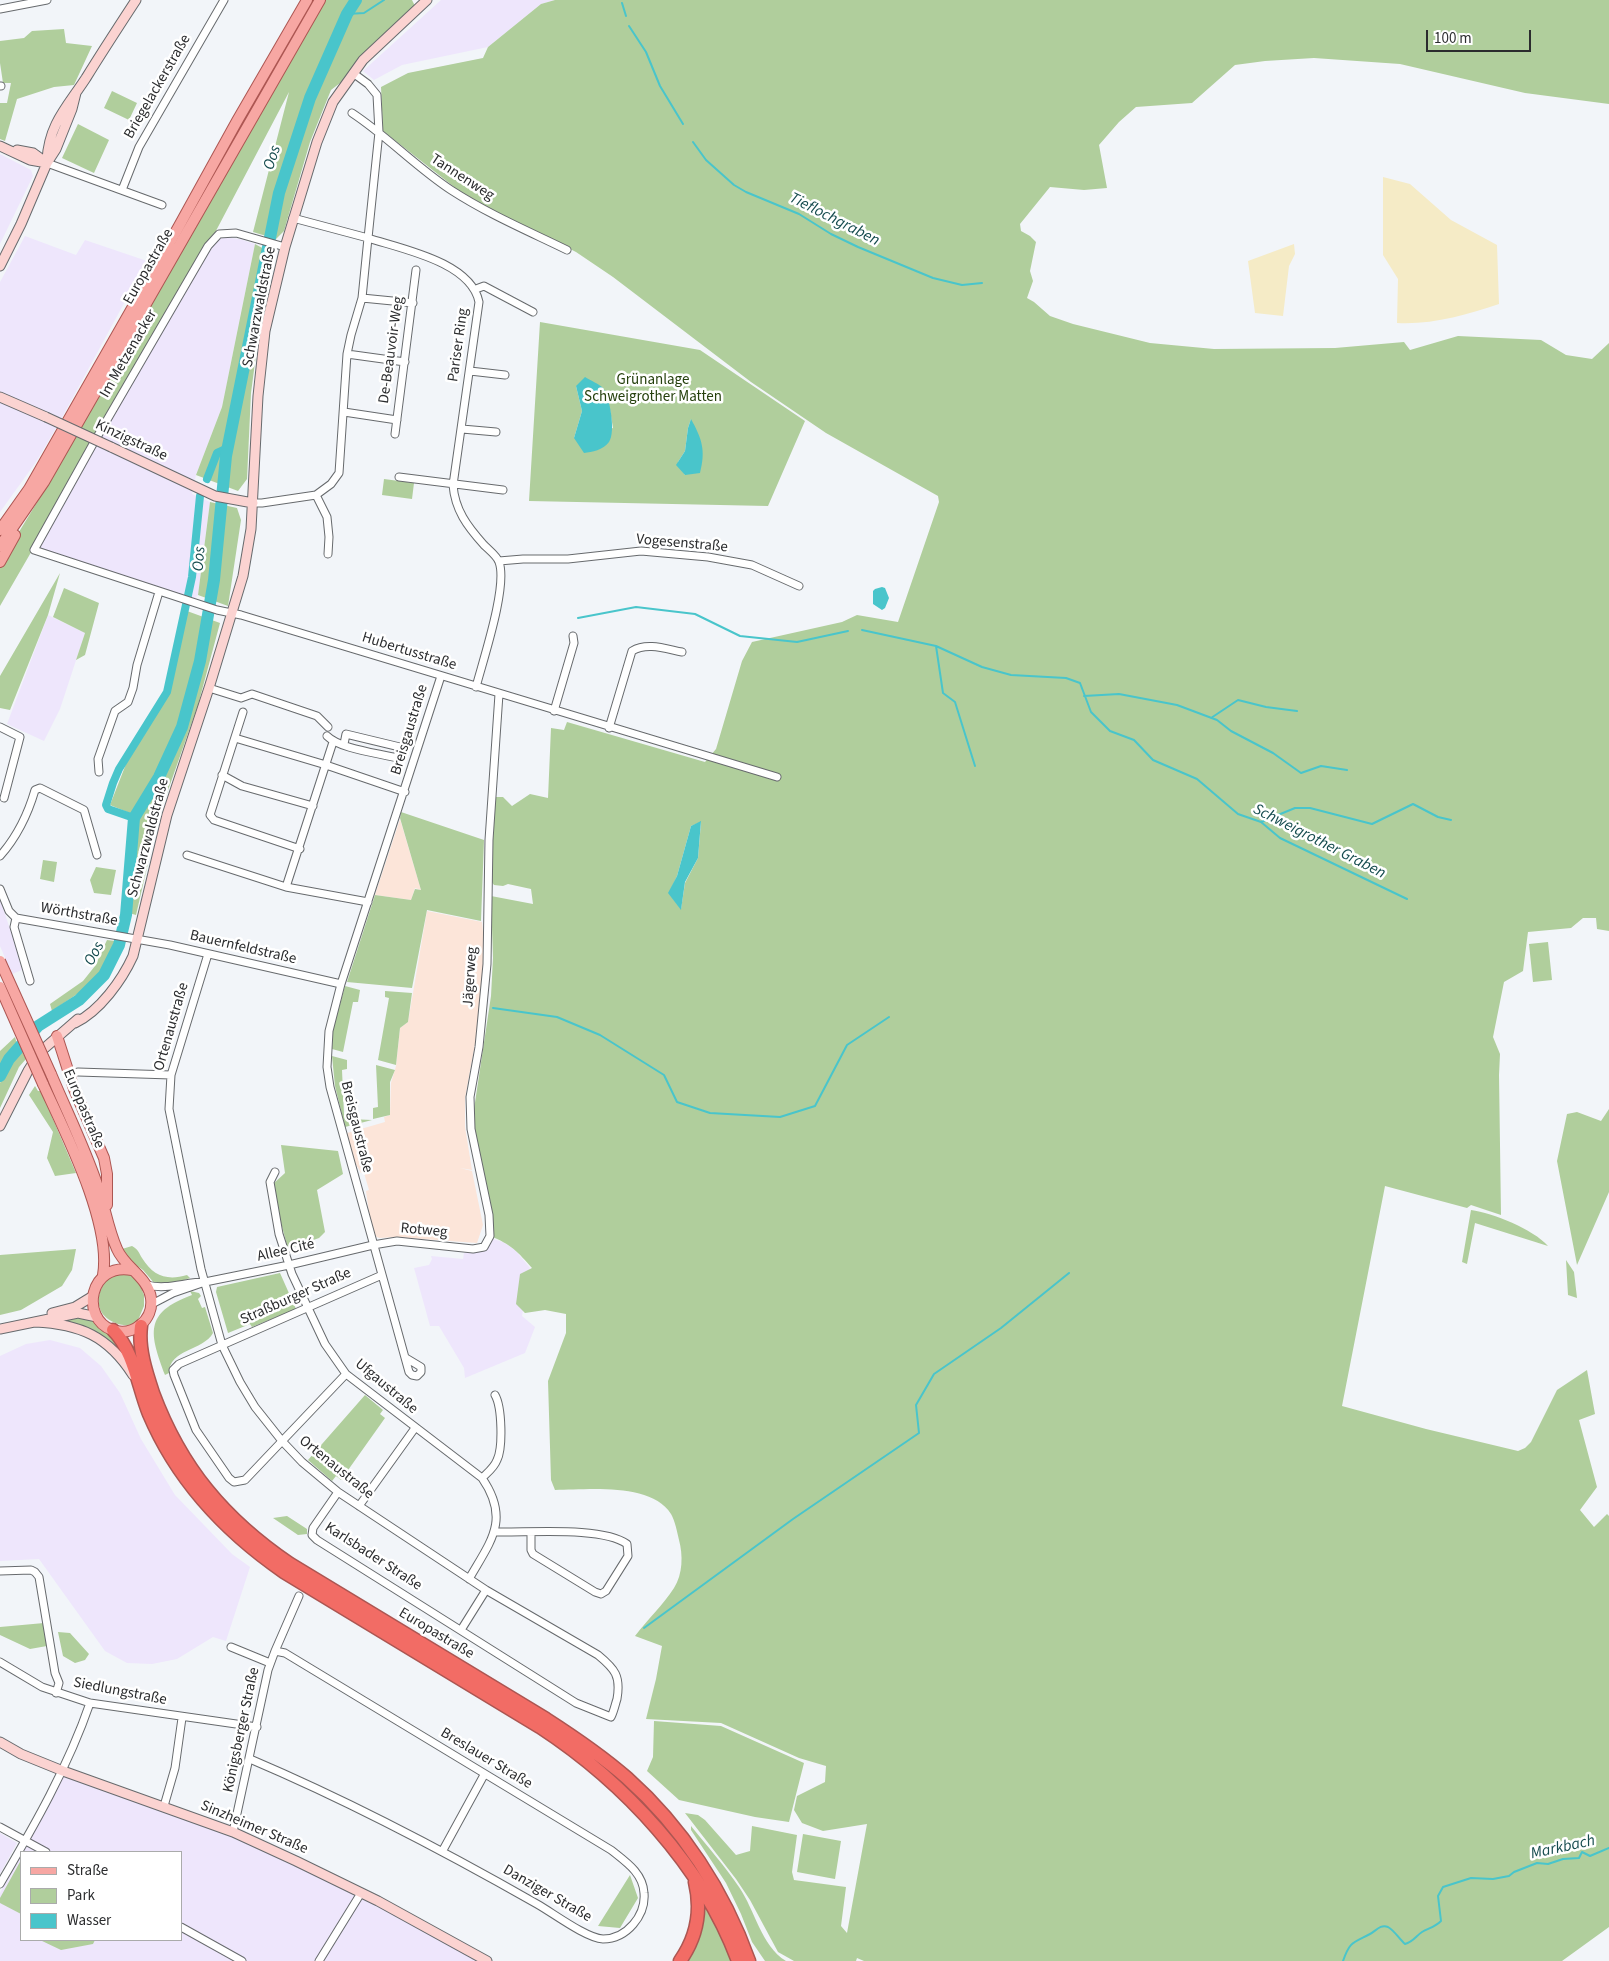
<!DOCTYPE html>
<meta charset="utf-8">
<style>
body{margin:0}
#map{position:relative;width:1609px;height:1961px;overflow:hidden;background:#f2f5f9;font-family:"Source Sans 3",sans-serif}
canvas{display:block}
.legend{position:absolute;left:20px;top:1851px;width:162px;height:90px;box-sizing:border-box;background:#fff;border:1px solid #aaabab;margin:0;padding:6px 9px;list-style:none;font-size:15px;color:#2b2c2e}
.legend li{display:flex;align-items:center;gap:10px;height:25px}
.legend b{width:25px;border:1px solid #aaabab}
.scale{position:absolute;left:1426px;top:30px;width:105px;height:22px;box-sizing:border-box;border:2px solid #2b2c2e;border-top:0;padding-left:6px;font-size:15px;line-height:18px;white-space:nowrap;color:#2b2c2e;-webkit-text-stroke:4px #fff;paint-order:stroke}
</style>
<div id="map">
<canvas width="1609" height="1961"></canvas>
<ul class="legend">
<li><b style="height:6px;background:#f7a7a3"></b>Straße</li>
<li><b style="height:14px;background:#b0ce9c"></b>Park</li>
<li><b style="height:14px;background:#49c5cb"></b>Wasser</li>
</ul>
<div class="scale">100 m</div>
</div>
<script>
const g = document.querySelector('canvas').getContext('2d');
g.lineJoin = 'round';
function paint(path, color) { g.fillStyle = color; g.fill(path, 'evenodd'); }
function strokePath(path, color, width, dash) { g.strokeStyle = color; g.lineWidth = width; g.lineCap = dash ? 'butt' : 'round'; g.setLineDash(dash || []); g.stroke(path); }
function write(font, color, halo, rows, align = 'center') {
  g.font = font + ' "Source Sans 3",sans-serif'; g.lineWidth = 5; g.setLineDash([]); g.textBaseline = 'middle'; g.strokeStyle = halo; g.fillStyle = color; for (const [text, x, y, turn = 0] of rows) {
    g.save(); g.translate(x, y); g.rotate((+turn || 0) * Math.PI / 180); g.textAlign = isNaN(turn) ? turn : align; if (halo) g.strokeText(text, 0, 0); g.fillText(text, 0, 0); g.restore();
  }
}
paint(new Path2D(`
 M441,0H555L541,4L488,47L402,65L374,80L363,71Z
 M0,154L31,170L33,176L0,244Z
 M25,236L76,255L85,240L147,261L59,423L36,462L0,512V282Z
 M213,236L240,239L255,244L222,407L196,475L192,494L210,502L198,595L192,601L40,551L37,545Z
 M48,615L85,633L60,709L44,741L7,724Z
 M0,899L9,926L10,927L22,970L12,974L0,946Z
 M493,1239L503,1242L515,1250L530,1268L522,1316L535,1327L525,1353L465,1378L464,1368L439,1326H430L414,1268L429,1265L432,1259L431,1256L463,1259L464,1253L486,1251Z
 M50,1340L80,1348L101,1366L120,1393L141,1439L175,1495L232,1554L250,1567L226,1641L213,1637L177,1659L152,1664L127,1663L105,1651L39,1559L0,1561V1356L26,1344Z
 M63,1771L233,1832L487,1961H0V1893L21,1854V1940H181V1852H22Z
 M0,1833L17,1843L0,1874Z`), '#eee6fc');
paint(new Path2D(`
 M400,819L421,890L415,888L411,900L375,895Z
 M427,911L482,922L484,942V961L478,1028L465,1098V1127L472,1170L460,1168L472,1171L483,1225L477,1243L396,1237L379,1238L375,1236L369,1213L366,1191L369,1190L364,1173H361L354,1161L347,1133L385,1122L384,1117L390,1115L391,1083L396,1066L400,1028L408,1022Z`), '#fce5d9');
paint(new Path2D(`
 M324,0H412L417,10L353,73L331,90L310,142L284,231L276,239L253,232L289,92L208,246L0,606V563L47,486Z
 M555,0H1609V104L1525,93L1400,64L1314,58L1265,61L1235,65L1192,103L1136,107L1119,122L1099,145L1107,188L1084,190L1050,187L1020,224L1021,231L1030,236L1036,242L1030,271L1033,281L1027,298L1034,302L1050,316L1073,324L1150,343L1214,349L1335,348L1404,342L1410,350L1458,336L1541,340L1566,355L1592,359L1609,343V931L1597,929L1596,918H1583L1571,928L1528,932L1523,971L1504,982L1493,1037L1500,1054L1499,1075L1501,1215L1471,1205L1467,1208L1385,1186L1342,1406L1426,1429L1518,1451L1525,1448L1531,1442L1557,1390L1587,1370L1595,1414L1579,1420L1597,1487L1580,1510L1594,1527L1607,1514L1609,1516V1927L1562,1961H864L857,1958L856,1961H794L778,1952L750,1900L736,1879L685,1813L698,1815L705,1820L736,1855L750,1851L752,1826L797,1835L792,1872L794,1880L846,1887L841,1926L847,1933L867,1824L823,1831L802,1823L794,1810L797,1796L825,1782L826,1766L799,1758L721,1723L646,1719L656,1679L662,1646L635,1636C648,1619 663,1605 674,1588C683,1574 683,1555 679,1540C677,1531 675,1521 671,1514C651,1482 587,1490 555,1490L551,1480L548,1381L566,1333V1314L545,1310L525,1313L516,1304L520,1274L532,1268C518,1252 511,1244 490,1236L471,1129L491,996L493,958L491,896L533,904L531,889L508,884L503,886L494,885L491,881L495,797H503L512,806L530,794L548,798L551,728L564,730L567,722L705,762L716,749L742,661L752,642L842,622L857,615L898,622L939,502L938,496L826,433L751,382L613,277L576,252L489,208L458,190L383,131L381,87L408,73L483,58L488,47L541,4ZM701,822L698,858L685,883L681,909L669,893L677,876L691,826Z
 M64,29L66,43L92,46L74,85L54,87L17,99L5,141L0,139V103H7L11,83H3L0,63V41L24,38L32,31Z
 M112,91L137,103L129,120L104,108Z
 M78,124L109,140L94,173L62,158Z
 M255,244L275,255L261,317L251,393L247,479L238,491L196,475L222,407Z
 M540,322L700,350L805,421L768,506L529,501ZM576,386L603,388L610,410L613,428L574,438L582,411ZM691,419L685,475L678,462L685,451L688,428Z
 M384,479L414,483L412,499L382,495Z
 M210,502L237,508L241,520L228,606L198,595Z
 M60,573L48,615L10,710L0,708V676Z
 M64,588L99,603L85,655L76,660L85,633L53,617Z
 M187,611L220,623L198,705L159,816L136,915L129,913L137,816L110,805L126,764L170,692Z
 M401,812L484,840L481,921L427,910L412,988L347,982L375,895L411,900L415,889L421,890L400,818Z
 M43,860L57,862L54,882L40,879Z
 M96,867L116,870L111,895L94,893L90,880Z
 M107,940L115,941L98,975L89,986L52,1011L50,1004L83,981L95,966Z
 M1548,942L1552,980L1533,982L1529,944Z
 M345,986L360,990L358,1002H353L343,1052L332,1049L333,1030Z
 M385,991L412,993L408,1022L400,1028L396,1065L378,1060L389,998L385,997Z
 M15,1037L17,1044L0,1069V1051Z
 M21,1049L26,1059L19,1067L0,1108V1083L11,1061Z
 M332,1056L347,1060V1069L342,1070L344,1114H349L350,1119L372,1120L345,1127L335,1086Z
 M376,1065L395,1070L390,1082V1115L373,1119V1108L378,1107Z
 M35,1086L38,1091H41L76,1173L55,1176L47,1158L53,1132L29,1095Z
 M1609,1109V1192L1577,1265L1557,1161L1567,1114L1577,1112L1601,1121Z
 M281,1145L338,1151L343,1174L317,1190L325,1232L319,1238L288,1249L276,1204L273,1184L285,1173Z
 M1471,1210C1493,1213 1533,1229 1548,1246L1475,1223L1467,1264L1462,1262Z
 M132,1246C138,1249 139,1253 142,1258C153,1276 167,1281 187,1275L190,1278L175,1283L155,1284L143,1270L133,1263L122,1249Z
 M76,1249L72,1270L62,1286L21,1310L0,1315V1255Z
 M1566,1260L1574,1272L1577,1298L1568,1295Z
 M280,1273L296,1309L252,1327L250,1324L228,1333L216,1292L217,1287Z
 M108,1274H128L138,1281L144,1295V1306L136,1325C118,1328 95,1318 99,1296C100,1288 107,1282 108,1274Z
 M190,1291L199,1293L201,1296L198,1299L202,1308L205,1307L213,1333C203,1351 169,1349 169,1373L165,1375C150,1334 143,1313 192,1295Z
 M81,1315L90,1317L110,1335L125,1359C119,1353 115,1347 109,1341C95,1328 76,1324 59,1320Z
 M365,1395L383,1410L380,1414L385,1418L341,1480L336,1476L332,1481L308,1460Z
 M287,1516L307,1529V1534L298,1535L273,1518Z
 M44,1623L47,1646L30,1649L0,1635V1627Z
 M58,1632L70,1633L89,1654L85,1660L75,1663L63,1656Z
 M654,1721L721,1726L804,1763L789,1822L755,1817L679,1800L647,1771L653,1757Z
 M691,1826C707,1846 725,1866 739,1887C755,1910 761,1946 786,1961H765L752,1942L741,1914L726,1883L691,1830Z
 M803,1834L841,1841L835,1879L797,1872Z
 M21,1860V1914L0,1903V1898Z
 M630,1875L638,1898L620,1928L598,1926Z
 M702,1894L732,1961H686C704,1935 701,1924 702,1894Z
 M40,1940H95L93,1944L61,1950Z`), '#b0ce9c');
paint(new Path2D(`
 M1383,177L1410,184L1451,220L1497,245L1499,304C1466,315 1431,325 1397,323L1398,279L1383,255Z
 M1294,244L1295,254L1289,266L1283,316L1255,313L1248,261Z`), '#f5ebc6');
paint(new Path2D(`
 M585,377C590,380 599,384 603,388C610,397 616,432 609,442C603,450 592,452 584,453L574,438L582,411L576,386Z
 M691,419C702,439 706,450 700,473L685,475L676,465L685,451L688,428Z
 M882,587L885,588L889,598L885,608L882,610L873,604V591L875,589Z
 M701,821L698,858L685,882L681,910L668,893L677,876L691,826Z`), '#49c5cb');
strokePath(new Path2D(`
 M622,3L626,16
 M347,14L364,13L384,0
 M629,26L646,52L660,86L683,124
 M693,142L706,160L734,185L746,192L799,214L831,234L858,247L933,278L962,285L982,283
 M578,618L636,607L695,614L740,636L797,642L848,631
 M862,630L936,646L982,667L1011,675L1066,678L1080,683L1091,712L1110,731L1134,740L1153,760L1197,779L1238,814L1261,822L1280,838L1407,899
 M936,646L943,693L955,702L975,766
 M1084,696L1119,694L1177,705L1217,720L1231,731L1273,753L1301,773L1321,766L1347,770
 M1211,718L1238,700L1266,707L1297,711
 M1261,822L1295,808H1310L1372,824L1413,804L1438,817L1451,820
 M493,1008L557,1017L600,1035L664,1075L677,1102L710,1113L780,1117L815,1106L847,1045L889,1017
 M644,1628L793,1519L919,1433L916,1405L934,1374L1001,1328L1069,1273
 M1343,1961C1350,1941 1353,1943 1370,1934C1376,1931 1380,1924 1388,1927C1395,1931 1399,1939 1405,1944C1413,1942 1416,1936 1422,1932C1429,1928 1435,1927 1441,1921L1438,1896L1443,1887L1471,1878L1493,1879L1509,1876L1514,1872L1537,1863L1548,1864L1563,1859L1579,1858L1582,1852L1590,1856L1609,1848`), '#49c5cb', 2);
strokePath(new Path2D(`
 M207,479L217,453L228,448
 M134,818L108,809L106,805L113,783L119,769L167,692L192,577L200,496`), '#49c5cb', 8);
strokePath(new Path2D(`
 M0,1076L9,1059L38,1026L79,1000L104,975L119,945L126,915L134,818L159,777L182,727L200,661L214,580L226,456L279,193L310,98L347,14L356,0`), '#49c5cb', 12);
const street = new Path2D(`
 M0,9L47,0
 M0,86H1
 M352,113C387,136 416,167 451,190C488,214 528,231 567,250
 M47,163L162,205
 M122,190L139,147L224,0
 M293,218L368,238L379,132L377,95L368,84L353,73
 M285,247L236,233L219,234L208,246L93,444L34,550L217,610L241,615L777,777
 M476,289L484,286L533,312
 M362,298L413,303
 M347,354L405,362
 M470,371L505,375
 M344,412L397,420
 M462,429L496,432
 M395,434L416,270
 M399,477L503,490
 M316,495L327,517L329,537L328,554
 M253,503H262L316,495L331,484L339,473L347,354L351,335L362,298L368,238C402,249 471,262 479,302L453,485C455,510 467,526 484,545C489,550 497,556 499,562C508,586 483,660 476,687
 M499,561L523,559H568L641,551L708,557L752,565L799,586
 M209,688L241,698L252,694L317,716L328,727
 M554,711L574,643L573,636
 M243,712L210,815L214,820L300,849
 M0,727L20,737L4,798
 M609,728L632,651C647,642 666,649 682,652
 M327,736C340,749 378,753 397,758L400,747L346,734L344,744
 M235,738L326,765L405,792
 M99,772L98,759L115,711L128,702L133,688L137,665L159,592
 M222,775L242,786L313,806
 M187,855L286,887L368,902
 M0,856C16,838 28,814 35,790L40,788L84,810L97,855
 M286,887L333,742
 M0,889L9,911L16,918L170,945L341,984
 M16,918L14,927L30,981
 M208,954L171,1075L169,1109L201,1269L222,1345L240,1382L255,1407L282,1441L302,1462L338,1492L486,1590L598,1655C615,1669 621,1676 617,1699C615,1705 614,1711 611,1717L576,1703L317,1540L312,1535L313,1528L338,1492
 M78,1072L171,1075
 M275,1172L270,1182L279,1234L292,1274L325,1344L346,1374L482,1478C511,1520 490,1542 469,1579
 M147,1285C167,1290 185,1282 205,1282L289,1265L373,1245L397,1241L473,1249L484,1247L490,1236L489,1215L471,1129L470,1097L479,1047L487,964L489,840L499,694
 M152,1304L173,1293L202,1283
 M406,1358L421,1367V1372L417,1376L412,1375L409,1372L330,1087L327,1067L329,1031L341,984L441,676
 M346,1374L245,1480L234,1482L229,1478L196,1430L174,1375L173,1370L179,1364L382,1275
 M482,1478C487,1473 494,1468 497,1460C503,1448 502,1407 495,1395
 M359,1506L415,1428
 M495,1532C528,1533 602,1526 627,1544L628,1556L606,1591L601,1594L595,1592L533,1554L531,1550V1533
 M0,1571L31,1570L35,1572L39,1577L55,1673L59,1683L56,1693
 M461,1630L486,1590
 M231,1647L270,1663
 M0,1662L42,1687L90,1703L257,1727
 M250,1759C349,1801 444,1851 537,1904C553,1913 586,1938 603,1939C627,1939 646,1915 644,1893C643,1873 626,1862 611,1850L285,1653L275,1651
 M164,1806L175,1768L182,1718
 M0,1827L46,1852
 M233,1832L268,1670L275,1651L299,1596
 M443,1850L484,1775
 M0,1884C34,1826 68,1767 90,1703
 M181,1927L242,1961
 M319,1961L361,1893`);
const secondary = new Path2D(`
 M0,146L30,160L47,163
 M17,150L33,153L44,161
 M47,160C49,124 67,107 86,78C102,52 119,26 136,0
 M0,266L21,224L47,163L56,149L72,109L76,93
 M0,397L46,417
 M111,447L215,496L253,503
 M75,1023C100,1011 122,980 133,956L167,815L209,688L243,576L251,529L258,396L265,331L285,247L317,142L333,102L363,60L427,0
 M0,1126L28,1071L40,1052L78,1019
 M52,1313L75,1307L93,1296
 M35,1322C80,1324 108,1336 133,1375
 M0,1329L78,1313L97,1317
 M0,1742L21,1754L63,1771L233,1832L296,1861L378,1901L487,1961`);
const primary = new Path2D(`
 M0,530L29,489L179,226L237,121L307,0
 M0,546L44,482L320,0
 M0,562L15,535
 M57,1036L74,1089L104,1158L107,1174V1205
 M51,1074C67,1112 85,1148 98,1187C105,1207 108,1229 117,1249C125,1268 148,1277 151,1298C154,1320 133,1337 112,1330C80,1318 89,1262 132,1270
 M43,1084C65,1132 112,1223 103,1275`);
const highway = new Path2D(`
 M141,1326C138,1348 146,1372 153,1393C181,1468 224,1519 290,1564L546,1719C574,1737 602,1756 627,1778C682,1827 724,1891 749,1961
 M113,1330C134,1351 138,1387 149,1414C177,1480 226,1532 284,1572L540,1727C624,1782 703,1866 738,1961
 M680,1961C697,1937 702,1911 695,1882`);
strokePath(street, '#676a6d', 9);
strokePath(secondary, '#676a6d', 11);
strokePath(primary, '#ac5652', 12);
strokePath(highway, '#ac5652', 15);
strokePath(street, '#fff', 7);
strokePath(secondary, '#fbd3d1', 9);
strokePath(primary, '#f7a7a3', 10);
strokePath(highway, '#f26c65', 12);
const secondaryBridge = new Path2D(`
 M46,417L111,447`);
const primaryBridge = new Path2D(`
 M0,961L51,1074
 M0,987L43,1084`);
strokePath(secondaryBridge, '#676a6d', 11, []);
strokePath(primaryBridge, '#ac5652', 12, []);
strokePath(secondaryBridge, '#fbd3d1', 9);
strokePath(primaryBridge, '#f7a7a3', 10);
write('15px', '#2b2c2e', '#fff', [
 ["Briegelackerstraße",158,87,-60],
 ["Tannenweg",462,178,33],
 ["Europastraße",149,267,-60],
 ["Schwarzwaldstraße",260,307,-79],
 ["Pariser Ring",459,345,-82],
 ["De-Beauvoir-Weg",392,350,-82],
 ["Im Metzenacker",129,354,-60],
 ["Kinzigstraße",131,441,25],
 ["Vogesenstraße",682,544,5],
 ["Hubertusstraße",409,652,17],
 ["Breisgaustraße",410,730,-73],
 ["Schwarzwaldstraße",149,838,-75],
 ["Wörthstraße",79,915,10],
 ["Bauernfeldstraße",243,948,13],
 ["Jägerweg",471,977,-86],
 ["Ortenaustraße",172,1027,-74],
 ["Europastraße",83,1109,67],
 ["Breisgaustraße",356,1127,76],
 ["Rotweg",424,1231,5],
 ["Allee Cité",286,1251,-13],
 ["Straßburger Straße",296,1297,-24],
 ["Ufgaustraße",386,1387,40],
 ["Ortenaustraße",336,1468,39],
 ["Karlsbader Straße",373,1557,33],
 ["Europastraße",436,1634,31],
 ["Siedlungstraße",120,1692,11],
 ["Königsberger Straße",242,1730,-78],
 ["Breslauer Straße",486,1759,31],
 ["Sinzheimer Straße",254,1828,23],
 ["Danziger Straße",547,1894,30]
]);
write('15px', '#25400d', '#fff', [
 ["Grünanlage",653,381],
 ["Schweigrother Matten",653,398]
]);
write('italic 16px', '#164c4f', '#fff', [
 ["Oos",273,158,-72],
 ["Tieflochgraben",834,220,27],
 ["Oos",200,559,-85],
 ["Schweigrother Graben",1319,842,27],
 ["Oos",95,954,-62],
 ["Markbach",1563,1848,-12]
]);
</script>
